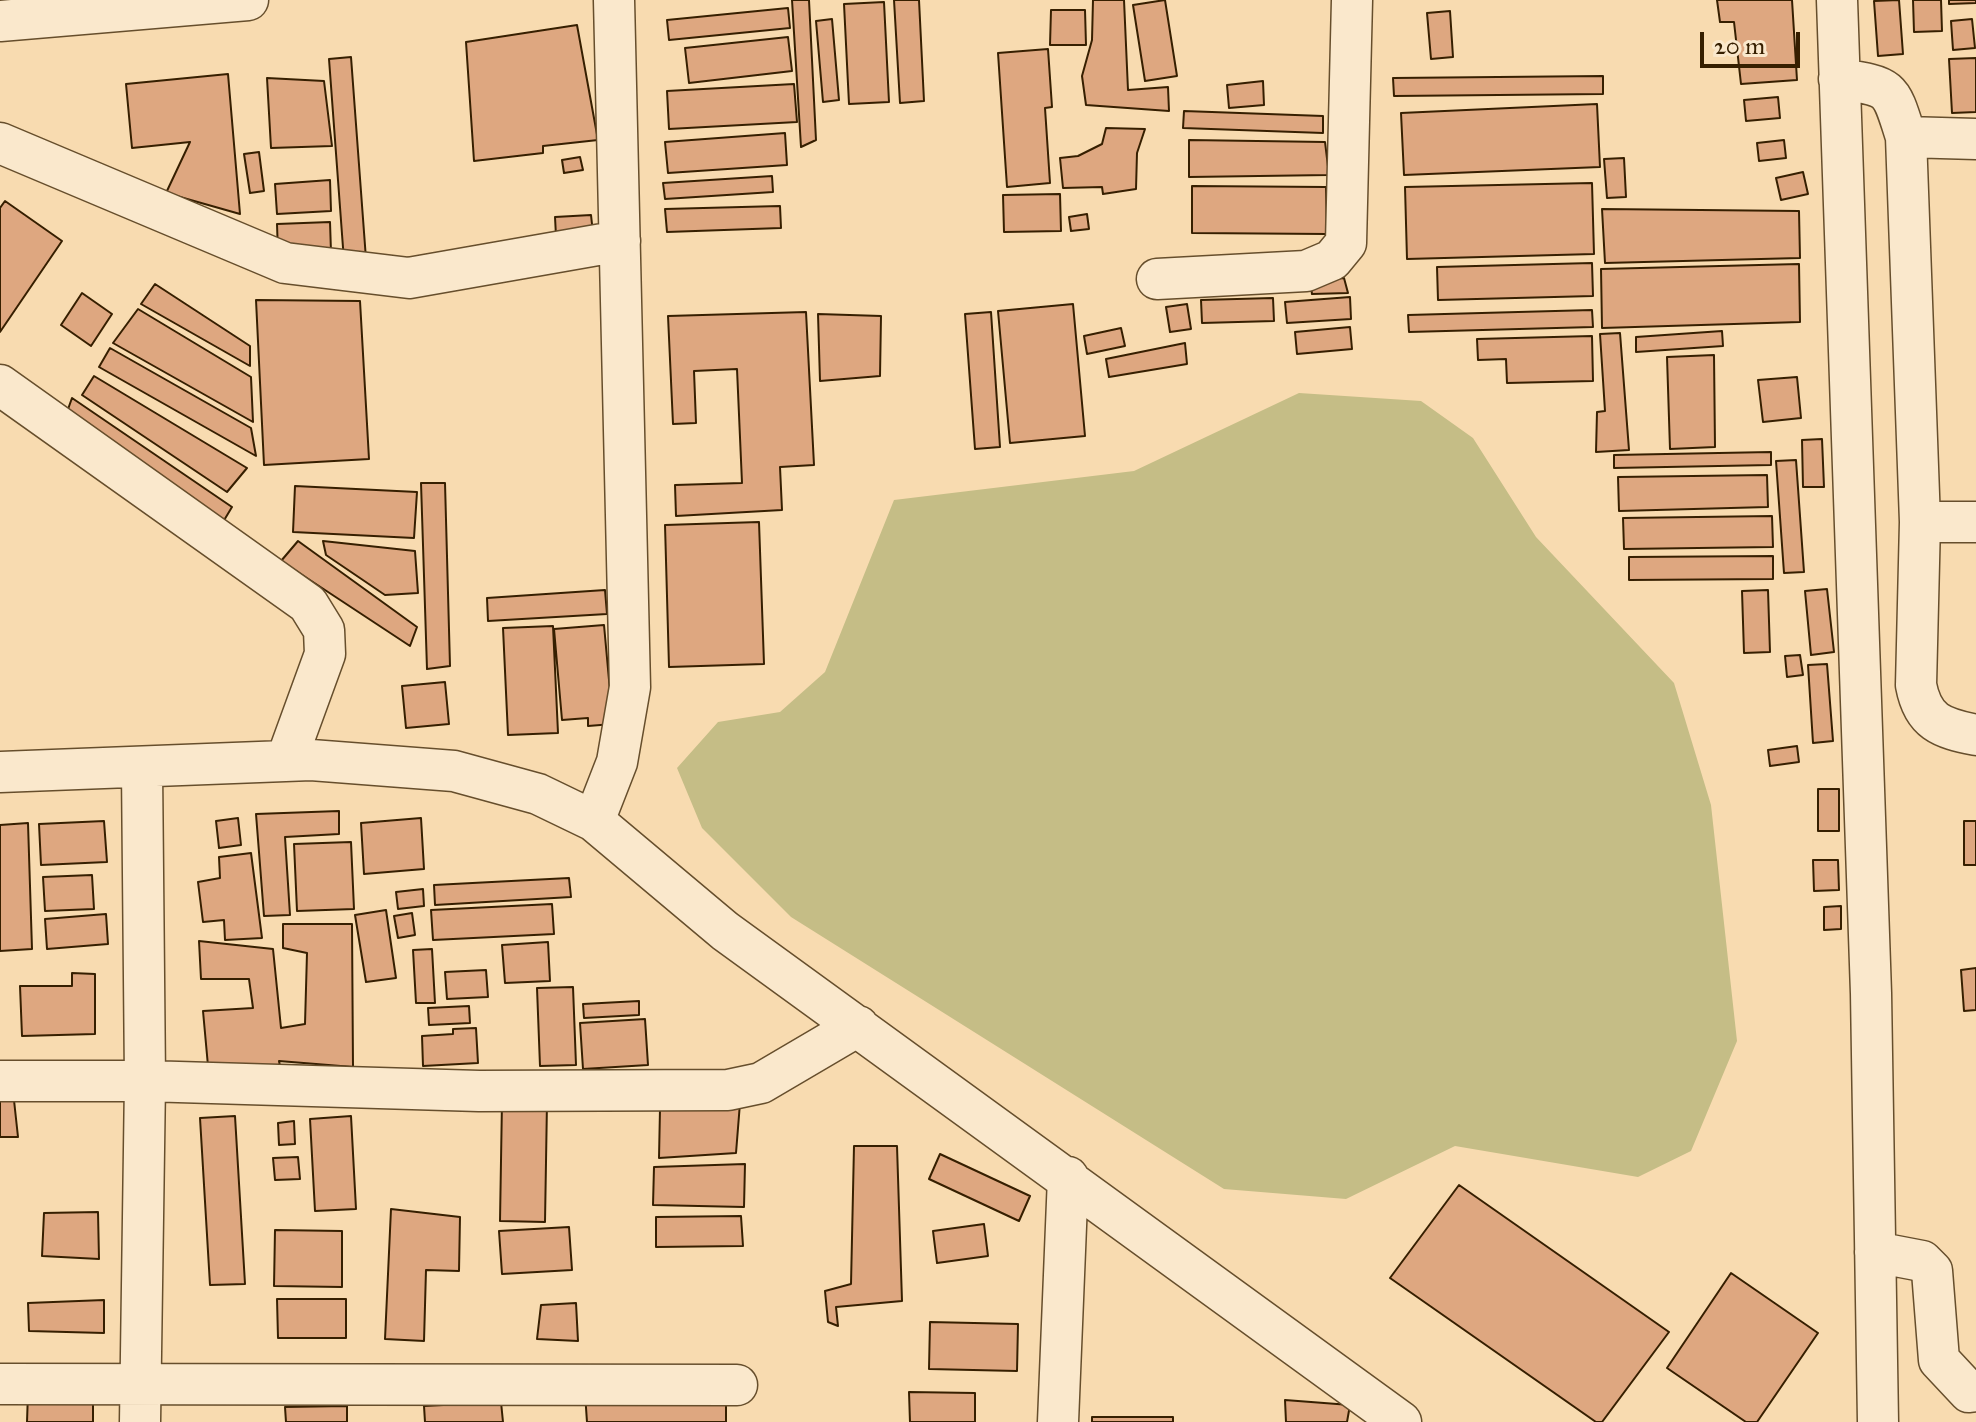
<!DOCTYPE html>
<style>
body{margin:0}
#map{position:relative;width:1976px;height:1422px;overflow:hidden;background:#f8dbb0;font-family:"IM FELL Great Primer",serif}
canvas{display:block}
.scale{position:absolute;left:1700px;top:32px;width:100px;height:36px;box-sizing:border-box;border:4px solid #361f00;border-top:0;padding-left:10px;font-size:24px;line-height:28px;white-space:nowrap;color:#361f00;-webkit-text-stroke:6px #fae8cc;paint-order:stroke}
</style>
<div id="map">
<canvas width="1976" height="1422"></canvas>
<div class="scale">20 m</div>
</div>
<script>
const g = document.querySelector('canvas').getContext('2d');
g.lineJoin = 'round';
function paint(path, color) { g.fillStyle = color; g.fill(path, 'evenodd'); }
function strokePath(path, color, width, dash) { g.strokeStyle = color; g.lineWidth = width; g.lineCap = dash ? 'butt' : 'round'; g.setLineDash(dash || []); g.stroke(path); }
paint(new Path2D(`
 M1299,393L1421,401L1473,438L1536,537L1674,683L1711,805L1737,1041L1691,1151L1638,1177L1455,1146L1346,1199L1224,1189L791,917L702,828L677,768L718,722L780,712L825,672L894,500L1134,471Z`), '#c5bd86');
const building = new Path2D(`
 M792,0H809L816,140L801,147Z
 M894,0H919L924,101L900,103Z
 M1093,0H1124L1128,90L1168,87L1169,111L1086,105L1082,76L1092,40Z
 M1165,0L1177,76L1145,81L1133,5Z
 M1717,0H1792L1797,80L1741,84L1734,22H1720Z
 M1899,0L1903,54L1878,56L1874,1Z
 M1913,0H1941L1942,31L1914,32Z
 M1949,0H1976V3L1949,4Z
 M884,2L889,102L849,104L844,4Z
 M788,8L790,28L669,40L667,20Z
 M1051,10H1085L1086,45H1050Z
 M1450,11L1453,57L1431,59L1427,13Z
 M832,19L839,100L823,102L816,21Z
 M1972,19L1975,48L1953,50L1951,21Z
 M577,25L598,140L543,146V153L474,161L466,42Z
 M788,37L792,71L689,83L685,48Z
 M1048,49L1052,107L1045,108L1050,183L1007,187L998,53Z
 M351,57L366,259L344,261L329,59Z
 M1976,58V112L1952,113L1949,59Z
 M228,74L240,214L166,193L190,142L132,148L126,84Z
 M1603,76V94L1394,96L1393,78Z
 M267,78L324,81L332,146L271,148Z
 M1263,81L1264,105L1229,108L1227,85Z
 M794,84L797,122L669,129L667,91Z
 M1778,97L1780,118L1746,121L1744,100Z
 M1597,104L1600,167L1404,175L1401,113Z
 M1184,111L1323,116V133L1183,128Z
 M1106,128L1145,129L1137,153L1136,189L1103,194L1102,187L1063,188L1060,158L1078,156L1102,144Z
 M785,133L787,165L668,173L665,142Z
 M1189,140L1325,142L1329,175L1189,177Z
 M1784,140L1786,158L1759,161L1757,143Z
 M259,152L264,191L250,193L244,154Z
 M580,157L583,170L564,173L562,160Z
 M1624,158L1626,197L1607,198L1604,159Z
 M1803,172L1808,194L1781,200L1776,178Z
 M772,176L773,192L665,199L663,183Z
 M330,180L331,211L277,214L275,184Z
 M1592,183L1594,254L1407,259L1405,187Z
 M1192,186L1326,187L1327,234L1192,233Z
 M1060,194L1061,231L1004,232L1003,195Z
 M5,201L62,241L0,332V208Z
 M780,206L781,228L667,232L665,209Z
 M1602,209L1799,211L1800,258L1605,263Z
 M1087,214L1089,229L1071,231L1069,217Z
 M591,215L593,233L556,236L555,217Z
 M330,222L331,252L278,254L277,224Z
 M1592,263L1593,296L1438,300L1437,267Z
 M1799,264L1800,322L1602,328L1601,269Z
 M1344,278L1348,293L1312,294L1310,280Z
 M155,284L250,346V366L141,304Z
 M82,293L112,314L91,346L61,325Z
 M1350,297L1351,319L1287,323L1285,302Z
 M1273,298L1274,321L1202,323L1201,300Z
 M256,300L360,301L369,459L264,465Z
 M1073,304L1085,436L1010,443L998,311Z
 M1187,304L1191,329L1170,332L1166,307Z
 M138,309L251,377L253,422L113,343Z
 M1592,310L1593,327L1409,332L1408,315Z
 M806,312L814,465L780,467L782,510L676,516L675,485L742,483L737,369L694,371L696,423L673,424L668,316Z
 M991,312L1000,447L975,449L965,314Z
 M818,314L881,316L880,376L820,381Z
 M1350,327L1352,349L1297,354L1295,332Z
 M1121,328L1125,346L1087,354L1084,336Z
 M1722,331L1723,346L1636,352V337Z
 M1620,333L1629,450L1596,452L1597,412L1605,411L1600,334Z
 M1592,336L1593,381L1507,383L1506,359L1478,360L1477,339Z
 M1185,343L1187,364L1109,377L1106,359Z
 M110,348L251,428L256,456L99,367Z
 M1714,355L1715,447L1670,449L1667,357Z
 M94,376L247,468L227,492L82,395Z
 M1797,377L1801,418L1763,422L1758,380Z
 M72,398L232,507L223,522L67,412Z
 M1822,439L1824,487H1803L1802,440Z
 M1771,452V465L1614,468V455Z
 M1796,460L1804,572L1784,573L1776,461Z
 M1767,475L1768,507L1619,511L1618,477Z
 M421,483H445L450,666L427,669Z
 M295,486L417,492L414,538L293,532Z
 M1772,516L1773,547L1624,549L1623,518Z
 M759,522L764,664L669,667L665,525Z
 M298,541L417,627L410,646L281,561Z
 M323,541L415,551L418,593L385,595L326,555Z
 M1773,556V579L1629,580V557Z
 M1827,589L1834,652L1811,655L1805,591Z
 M605,590L607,614L488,621L487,598Z
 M1768,590L1770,652L1744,653L1742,591Z
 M604,625L613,724L588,726V718L562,720L554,629Z
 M553,626L558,733L508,735L503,628Z
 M1800,655L1803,675L1787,677L1785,656Z
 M1827,664L1833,741L1813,743L1808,665Z
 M445,682L449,724L406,728L402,686Z
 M1797,746L1799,762L1770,766L1768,750Z
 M1818,789H1839V831H1818Z
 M339,811V834L285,837L290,915L264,916L256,814Z
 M238,818L241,845L219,848L216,821Z
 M421,818L424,869L364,874L361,823Z
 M104,821L107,862L41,865L39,824Z
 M1964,821H1976V865H1964Z
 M28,823L32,949L0,951V825Z
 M351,842L354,909L297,911L294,844Z
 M251,853L262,938L225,940L224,920L203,922L198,882L220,878L219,857Z
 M1813,860H1838L1839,890L1814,891Z
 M92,875L94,909L45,911L43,877Z
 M569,878L571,897L435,905L434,885Z
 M423,889L424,906L398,909L396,892Z
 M552,904L554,934L433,940L431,910Z
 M1841,906V929L1824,930V907Z
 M386,910L396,978L366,982L355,915Z
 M412,913L415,935L398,938L394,916Z
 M106,914L108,944L47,949L45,919Z
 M283,924H352L353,1067L279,1061L281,1071L208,1066L203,1011L253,1008L249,979H201L199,941L273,949L281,1028L305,1024L307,953L283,948Z
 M548,942L550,981L505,983L502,945Z
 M432,949L435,1003H416L413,950Z
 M1976,968V1010L1964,1011L1961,970Z
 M486,970L488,997L447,999L445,972Z
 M72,973L95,974V1034L22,1036L20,986H72Z
 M573,987L576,1065L540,1066L537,988Z
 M639,1001V1015L584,1018L583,1004Z
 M469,1006L470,1023L429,1025L428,1008Z
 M645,1019L648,1065L583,1069L580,1023Z
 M476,1028L478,1063L423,1066L422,1036L453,1034V1029Z
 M0,1091H13L18,1137H0Z
 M502,1101L547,1102L545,1222L500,1221Z
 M740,1103L736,1153L659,1158L660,1109Z
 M235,1116L245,1284L210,1285L200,1118Z
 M351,1116L356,1209L315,1211L310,1119Z
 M294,1121L295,1144L279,1145L278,1123Z
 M854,1146H897L902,1301L836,1307L838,1326L828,1322L825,1291L851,1284Z
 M940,1154L1030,1196L1019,1221L929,1179Z
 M298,1157L300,1179L275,1180L273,1158Z
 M745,1164L744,1207L653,1205L654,1167Z
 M1459,1185L1669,1332L1602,1422H1596L1390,1278Z
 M391,1209L460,1217L459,1271L426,1270L424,1341L385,1339Z
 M98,1212L99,1259L42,1256L44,1213Z
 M741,1216L743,1246L656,1247V1217Z
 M984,1224L988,1256L937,1263L933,1231Z
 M569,1227L572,1270L502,1274L499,1231Z
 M275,1230L342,1231V1287L274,1286Z
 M1731,1273L1818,1333L1757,1422H1746L1667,1368Z
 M277,1299H346V1338H278Z
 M104,1300V1333L29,1331L28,1303Z
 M576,1303L578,1341L537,1339L541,1305Z
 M930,1322L1018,1324L1017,1371L929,1369Z
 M28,1392L93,1393V1422H27Z
 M909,1392L975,1393V1422H910Z
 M585,1393H726V1422H587Z
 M1285,1400L1350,1405L1347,1422H1286Z
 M501,1402L503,1422H425L424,1406Z
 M347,1406V1422H286L285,1407Z
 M1092,1417H1173V1422H1092Z`);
paint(building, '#dea780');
strokePath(building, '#361f00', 2);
const minor = new Path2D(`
 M1837,0L1871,993L1878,1422
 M0,21L248,0
 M1839,79C1892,87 1890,86 1906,137L1976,139
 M1906,137L1920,522H1976
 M0,143L285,263L409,278L620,241
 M1157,279L1306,271L1332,260L1346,243L1352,0
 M0,385L308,604L324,630L325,654L286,761
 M1920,522L1916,685C1923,722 1941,728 1976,735
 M0,772L311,760L454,771L538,794L594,821L725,931L1401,1422
 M594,821L617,762L630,687L614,0
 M0,1081H145L479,1091L728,1090L761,1083L858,1026
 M1875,1252L1922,1261L1932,1271L1939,1360L1969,1392L1976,1391
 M0,1384L737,1385
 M140,1422L145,1081L142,769
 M1058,1422L1068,1177`);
strokePath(minor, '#664e2c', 43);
strokePath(minor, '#fae8cc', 40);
</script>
